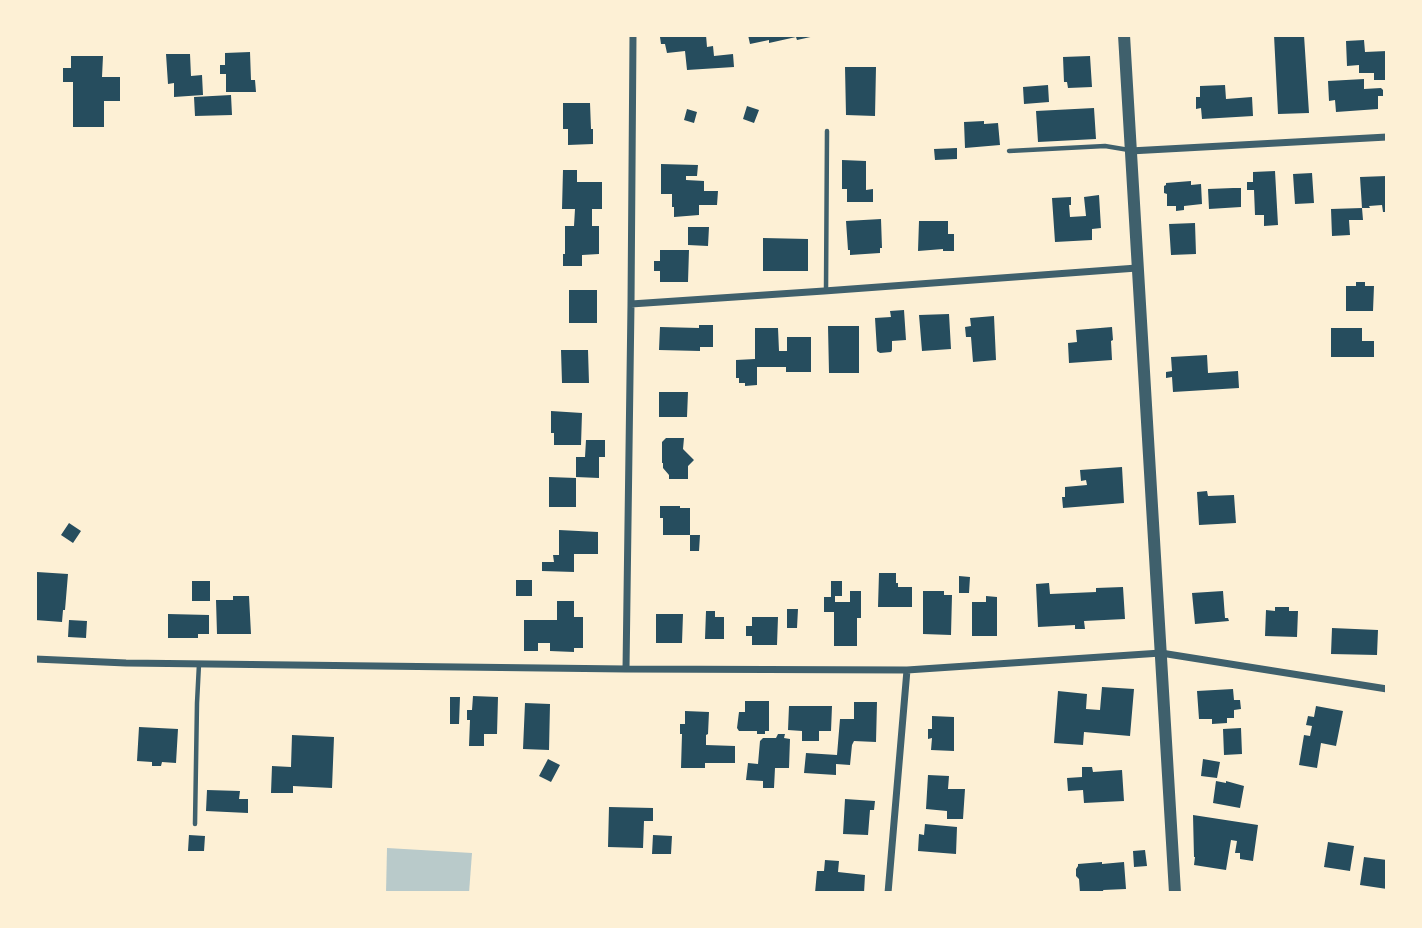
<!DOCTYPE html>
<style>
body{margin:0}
#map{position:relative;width:1422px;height:928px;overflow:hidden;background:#fdf0d5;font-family:Poppins,sans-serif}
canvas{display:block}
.frame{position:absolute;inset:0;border:37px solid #fdf0d5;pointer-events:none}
</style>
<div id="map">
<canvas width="1422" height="928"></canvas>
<div class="frame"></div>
</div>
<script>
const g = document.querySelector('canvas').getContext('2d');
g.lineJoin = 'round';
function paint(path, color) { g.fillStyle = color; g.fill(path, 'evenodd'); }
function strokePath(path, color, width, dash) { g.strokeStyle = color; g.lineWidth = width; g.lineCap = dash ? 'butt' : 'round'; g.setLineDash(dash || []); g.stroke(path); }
paint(new Path2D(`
 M387,848L472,853L469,893H386Z`), '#b9caca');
paint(new Path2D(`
 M664,35H706L707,47L713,46L714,56L733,54L734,67L687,70L685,51L667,53L665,44H661L660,37H664Z
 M748,35H815V36L797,40L796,37L769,43V40L750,44Z
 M1274,35H1304L1309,113L1278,114Z
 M1364,40L1365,52L1387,51V80H1374V73H1359V65L1347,66L1346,41Z
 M250,52L251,80H255L256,92H226V74H220V65H225V53Z
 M166,54H190L191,76L202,75L203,95L174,97V83L168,84Z
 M71,56H103L102,77H120V101H104V127H73V82H63V68H71Z
 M1090,56L1092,87L1068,88L1067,82H1064L1063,57Z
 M845,67H876L875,116L846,115Z
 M1364,79V89L1381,88L1383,90V96H1378V109L1336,112L1335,100L1329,101L1328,81Z
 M1048,85L1049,102L1024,104L1023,87Z
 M1225,85L1226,99L1252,97L1253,116L1202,119L1201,108L1196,109V97H1200V86Z
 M231,95L232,115L195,116L194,97Z
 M563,103H590L591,129H593V144L568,145V129H563Z
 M747,106L759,110L754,123L743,119Z
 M1094,108L1096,139L1038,142L1036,111Z
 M687,109L697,112L694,123L684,120Z
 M984,121V124L998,123L1000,145L965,148L964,122Z
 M957,148V159L935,160L934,149Z
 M842,160L866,161V190L873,189V202H847V189H842Z
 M661,164L698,165L697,176H686V180L704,181V191H718L717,205H699V215L674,217V207H672V194H661Z
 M563,170H577V182H602V209H592V226H599V254L582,255V266H563V254H565V226H574L575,209H562Z
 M1275,171L1278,225L1264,226V215H1255L1254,190H1247V182H1253V172Z
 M1312,173L1314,203L1295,204L1293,174Z
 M1387,176V212H1383L1382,205L1369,206L1370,208H1362L1363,220H1349L1350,235L1332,236L1331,209L1362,208L1360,177Z
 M1191,181V185L1201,184L1202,204L1184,206V210L1176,211V206H1167V194L1164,193V186L1166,185V183Z
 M1233,188H1241V207L1209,209L1208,189Z
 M1099,195L1101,228L1092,229V240L1055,242L1052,198L1071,197V205H1069L1070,217L1086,216L1084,197Z
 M881,219L882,248H880V253L850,255V250H848L846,221Z
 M919,221H948V234H954V251H943V249L918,251Z
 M1195,223L1196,254L1171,255L1169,224Z
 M688,227H709L708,246L688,245Z
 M763,238L808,239V271H763Z
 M660,250H689L688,282H660V271H654V261H660Z
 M1356,282H1365V286H1374L1373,311H1346V286H1356Z
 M569,290H597V323H569Z
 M904,310L906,340L892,341V350L891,352L880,353L877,351L875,318L891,317L890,311Z
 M949,314L951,349L922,351L919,315Z
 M994,316L996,360L973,362L971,337H966L965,327L971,326L970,318Z
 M699,325H713V347H700V351L659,350L660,327L699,328Z
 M828,326H859V373H829Z
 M1112,327L1113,340L1111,341L1112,360L1069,363L1068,343L1077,342L1076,330Z
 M755,328H778L779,351H787V337H811V372H786V367H757V385L745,386V383H739V378H736V360L755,359Z
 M1331,328H1362V341H1374V357H1331Z
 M561,350H588L589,383H562Z
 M1207,355L1208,373L1238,371L1239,388L1173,392L1172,377L1166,378V372L1172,371L1171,357Z
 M659,392H688L687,417H659Z
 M551,411L582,413L581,445H554V433H551Z
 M666,438H684L683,449L694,460L688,466V479H669V475L663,468V463H662V442Z
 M586,440H605V457H599V478L576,477V457H585Z
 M1122,467L1124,503L1063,508L1062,497H1065V487L1087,485L1086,480L1081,481L1080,470Z
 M549,477L576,478V507H549Z
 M1207,491L1208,496L1234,495L1236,523L1199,525L1197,492Z
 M660,506H680V508H690V535H663V518H660Z
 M69,523L81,531L73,543L61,535Z
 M559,530L598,532V554H574V572L542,571V562H554L553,555H559Z
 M690,535H700L699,551H690Z
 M37,572L68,574L65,610H63L62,622L35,620Z
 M879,573H896V583H898V587H912V607H878Z
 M959,576L970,577L969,593H959Z
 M516,580H532V596H516Z
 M192,581H210V601H192Z
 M831,581H842V596H835V602H850V591H861V618H857V646H834V612H824V597H831Z
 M1049,583L1050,594L1096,592V588L1123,587L1125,619L1084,621L1085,629H1075V625L1038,627L1036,584Z
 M923,591H944V595H952L951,635L923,634Z
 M1223,591L1225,618H1228L1229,621L1195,624L1192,593Z
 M233,596H249L251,634H217L216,600H233Z
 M986,596L997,597V636H972V602H986Z
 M557,601H574V617H583V648H574V652L550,651V643H538V651H524V620H557Z
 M1275,607H1289V611H1298L1297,637L1265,636L1266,610L1275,611Z
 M787,609H798L797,628H787Z
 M706,611H715V617H724V639H705Z
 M168,614L209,615V634H198V638H168Z
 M656,614H683L682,643H656Z
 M752,617H778L777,645H752V636H746V626H752Z
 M69,620L87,621L86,638L68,637Z
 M1332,628L1378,630L1377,655L1331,654Z
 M1102,687L1134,689L1130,736L1084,732L1083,745L1054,743L1058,691L1087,694L1086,709L1100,710Z
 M1233,689L1234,700H1240L1241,709L1234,710V718H1227V723L1212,724V719H1199L1197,691Z
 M473,696L498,697L497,734H484V746H469L470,720H467V710H472Z
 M450,697H460L459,724H450Z
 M745,701H769V731H765V734H757V731H739L737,728L739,712H745Z
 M854,702H877L876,742L854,741L852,745L850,765L836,764V775L804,773L806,753L837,755L840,719H854Z
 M525,703L550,704L549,750L523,749Z
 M789,706H832L831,731H819V741H802V731L788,730Z
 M1316,706L1343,711L1336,746L1321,743L1317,768L1299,765L1304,735L1310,736L1312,726L1306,725L1308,716L1314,717Z
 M685,711L709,712L708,734L706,735V745L735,746V763H705V768H681L682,734H680V724H685Z
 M932,716L954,717V751L931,750L932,738L928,739V729H932Z
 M139,727L178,729L176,763L162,762L161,766H152V762L137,761Z
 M1241,728L1242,754L1224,755L1223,729Z
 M778,734H785L784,738L790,739L789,768H775L774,788H763V781L746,780L748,763L758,764L760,741L763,738H776Z
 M292,735L334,737L332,788L293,786V793H271L272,766L291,767Z
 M548,759L560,765L551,782L539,776Z
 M1203,759L1220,762L1217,778L1201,776Z
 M1082,767H1092L1093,772L1122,770L1124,801L1084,803L1083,790L1068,791L1067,778L1082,777Z
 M928,775L949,776L948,789H965L963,819H947V811L926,809Z
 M1216,781L1226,783V781L1244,786L1240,808L1213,803Z
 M207,790L240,791L239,799H248V813L206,811Z
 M845,799L875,801L874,810H870L868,835L843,834Z
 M609,807L653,808V821H644L643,848L608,847Z
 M1193,815L1258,825L1253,861L1240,859V853H1235L1237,841L1231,840L1226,870L1194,865L1195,857H1194Z
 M925,824L957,827L956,854L918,851L919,834L924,835Z
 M189,835L205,836L204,851H188Z
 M653,835L672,836L671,854H652Z
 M1328,842L1354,846L1350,871L1324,867Z
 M1145,850L1147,866L1134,867L1133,851Z
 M1364,857L1387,860V889L1360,885Z
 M825,860L839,861L838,872L865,875L864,893H815L817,871H824Z
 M1102,862V864L1124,862L1126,889L1103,890L1104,893H1080L1079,879L1076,876V869L1078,866V864Z`), '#264d5e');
strokePath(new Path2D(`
 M1009,151L1105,146L1129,150
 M826,290L827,131
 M195,824L197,703L199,664`), '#3f606c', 4.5);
strokePath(new Path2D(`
 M1130,151L1387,137
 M631,304L824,291L1137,268
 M35,659L126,663L626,669L907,670L1161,653L1387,689
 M626,669L631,304L633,35
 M888,893L907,670`), '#3f606c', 7);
strokePath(new Path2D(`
 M1124,35L1175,893`), '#3f606c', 12);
</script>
